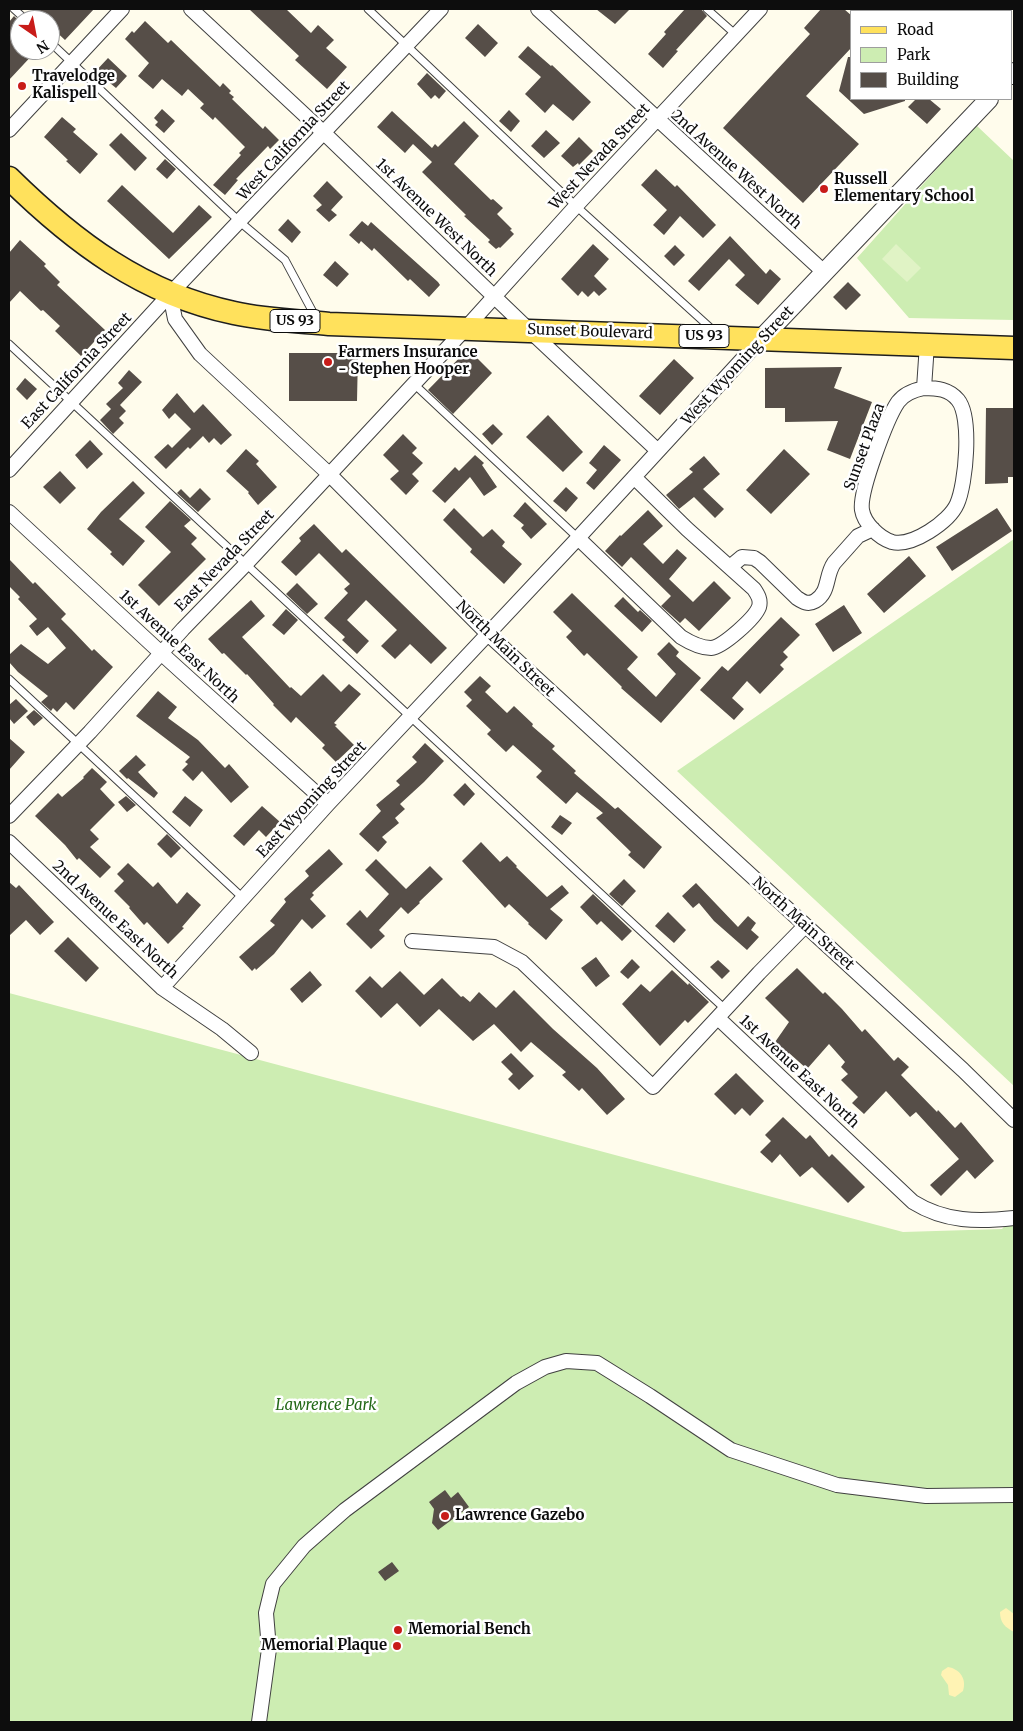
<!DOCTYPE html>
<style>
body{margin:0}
#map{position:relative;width:1023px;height:1731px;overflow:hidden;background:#fffcec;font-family:Merriweather,serif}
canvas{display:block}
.frame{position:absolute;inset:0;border:10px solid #0d0d0d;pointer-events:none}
.legend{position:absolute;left:850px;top:10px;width:162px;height:90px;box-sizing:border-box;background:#fff;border:1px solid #9e9e9e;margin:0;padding:6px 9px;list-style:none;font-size:15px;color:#0d0d0d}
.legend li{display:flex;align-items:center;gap:10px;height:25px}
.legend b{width:25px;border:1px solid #9e9e9e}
.north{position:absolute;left:10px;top:10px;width:50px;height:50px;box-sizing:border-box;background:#fff;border:1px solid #9e9e9e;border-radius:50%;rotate:147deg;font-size:14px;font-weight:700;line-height:20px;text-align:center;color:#0d0d0d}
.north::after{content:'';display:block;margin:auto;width:18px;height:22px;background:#c81c19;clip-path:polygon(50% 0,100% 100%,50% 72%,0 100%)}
</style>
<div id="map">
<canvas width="1023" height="1731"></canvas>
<div class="frame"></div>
<ul class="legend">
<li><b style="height:6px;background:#ffe15c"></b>Road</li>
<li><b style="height:14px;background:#cdedb2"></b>Park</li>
<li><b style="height:14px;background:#564e48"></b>Building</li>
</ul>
<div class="north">N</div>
</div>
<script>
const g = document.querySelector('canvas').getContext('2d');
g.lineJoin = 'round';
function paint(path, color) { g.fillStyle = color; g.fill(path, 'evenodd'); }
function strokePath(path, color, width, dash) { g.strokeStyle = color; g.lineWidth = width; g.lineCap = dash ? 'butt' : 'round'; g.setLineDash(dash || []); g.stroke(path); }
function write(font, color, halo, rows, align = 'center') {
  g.font = font + ' Merriweather,serif'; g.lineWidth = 5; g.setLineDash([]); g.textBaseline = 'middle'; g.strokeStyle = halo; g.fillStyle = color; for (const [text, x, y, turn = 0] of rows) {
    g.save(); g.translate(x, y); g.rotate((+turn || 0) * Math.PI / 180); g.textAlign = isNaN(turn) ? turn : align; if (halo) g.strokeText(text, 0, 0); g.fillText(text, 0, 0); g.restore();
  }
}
paint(new Path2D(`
 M976,125L1014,161V320L909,318L857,258Z
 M1014,539V1086L677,771Z
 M9,993L903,1232L1002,1229L1014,1216V1722H9Z`), '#cdedb2');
paint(new Path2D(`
 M1006,1608L1014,1614V1632C1005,1627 1000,1623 1000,1612Z
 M948,1667C960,1669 967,1679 963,1691L955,1697L949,1695L948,1685L941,1675L942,1671Z`), '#fff3b4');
paint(new Path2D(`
 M896,244L921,268L907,282L882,259Z`), '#e0f3c5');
paint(new Path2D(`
 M31,9H94L65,40L50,26V20H44Z
 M249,9H286L311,33L318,25L334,40L326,48L347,67L327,89L295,60L299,56Z
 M596,9H630L615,24Z
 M685,9H701L707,16L676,50L678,51L663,68L648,54L666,34L664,32Z
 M821,9H844L852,16V47L806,96L859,144L803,203L723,128L810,34L804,28Z
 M14,16L20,22V50H37L9,80V22Z
 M145,21L168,43L171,40L220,87L223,83L231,91L229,93L234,97L232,99L263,129L265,126L279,140L270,149L268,146L236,179L238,180L225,195L213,185L241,155L239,153L245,147L215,117L213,120L200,108L204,104L188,89L182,96L162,79L153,89L138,76L149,63L125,39L132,31L134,33Z
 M478,24L498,43L485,57L465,38Z
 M528,46L551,66L552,65L591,102L573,121L553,104L545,113L525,94L541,77L518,57Z
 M848,57H852V99H905V101L864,114L839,91Z
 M108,58L127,76L116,88L105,79L103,82L94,73Z
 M427,73L446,91L439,99L435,95L431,99L417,84Z
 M916,99H929L941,109L927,124L908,107Z
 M162,109L175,121L164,133L155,125L158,122L154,118Z
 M509,110L520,121L511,132L499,121Z
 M392,111L432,148L435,144L438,147L464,121L479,136L454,164L491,200L493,199L503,208L497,214L512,229L510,230L514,234L500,248L499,247L496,249L488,242L490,240L464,216L466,215L422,172L432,162L413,144L405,153L377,127Z
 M62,117L76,129L73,132L98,154L80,174L66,161L68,160L44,137Z
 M546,130L560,143L544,158L531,146Z
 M121,133L147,158L135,171L109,145Z
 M579,137L593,151L579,165L578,163L573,167L561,156Z
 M165,159L176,169L167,179L156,169Z
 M656,169L675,187L677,185L716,225L703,238L680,216L664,235L653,225L667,210L641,185Z
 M327,181L343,197L331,210L337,215L329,222L316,210L322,205L313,196Z
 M122,185L173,233L199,205L212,217L169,259L107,201Z
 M288,219L301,232L292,243L278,230Z
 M362,221L368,226L371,222L438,282L440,285L429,297L410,279L408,281L374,248L372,251L361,241L359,244L349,235Z
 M730,236L766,274L770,269L781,279L758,305L735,285L745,275L729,259L699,291L688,281Z
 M20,240L46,264L44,266L60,282L57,285L105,330L81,356L55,331L60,326L43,310L41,311L20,291L9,303V253Z
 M593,244L609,259L594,276L607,289L599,296L594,291L588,297L582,291L578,296L561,279Z
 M675,245L685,255L674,266L664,256Z
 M335,261L349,274L337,287L323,275Z
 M848,282L861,295L846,310L833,297Z
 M468,349L492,373L453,414L428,390Z
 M289,353H358L357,401H289Z
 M674,359L694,378L660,415L639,396Z
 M842,367L834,388L872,402L850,459L827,450L838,421L785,422V408H765V368Z
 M129,370L142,382L120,405L126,411L119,418L124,423L113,434L100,420L111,409L106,404L123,388L118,383Z
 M25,378L37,389L27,400L16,389Z
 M177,393L194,413L203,404L232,435L221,445L214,438L209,443L203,436L190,449L188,447L166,469L154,457L168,444L172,448L191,429L175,413L169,419L162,410Z
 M986,408H1014V477H1008V483L985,484Z
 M548,415L583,452L563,472L526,437Z
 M493,424L503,434L492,445L482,434Z
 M403,434L417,448L412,453L423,463L412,474L419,481L406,495L390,479L399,471L383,455Z
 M90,440L103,454L87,469L75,455Z
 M604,445L621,460L594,490L586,483L597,470L589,463Z
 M246,449L259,461L256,464L277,487L258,505L248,493L249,492L226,471Z
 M784,449L810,474L771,514L746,490Z
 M475,455L484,463L482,465L497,487L484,496L470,477L445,503L432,491L455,467L459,471Z
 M704,456L720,474L703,489L724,509L715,518L694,497L679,509L666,495L693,472L689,469Z
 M60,471L76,488L60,504L43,487Z
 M133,481L145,493L119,519L145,541L123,566L110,554L112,552L87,529L101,512Z
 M566,487L578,498L566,512L553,501Z
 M200,488L211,499L198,512L177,493L181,489L190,498Z
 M170,501L191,520L184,526L197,538L191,544L206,559L159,606L138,585L171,552L145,527Z
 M525,502L547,524L531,539L521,528L524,525L513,516Z
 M454,508L483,537L492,529L505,542L502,546L522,564L504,584L470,552L472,549L443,520Z
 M997,508L1012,531L952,571L936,547Z
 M648,510L663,526L643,544L663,564L677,549L687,558L669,579L693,602L714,581L731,598L699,631L685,618L680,623L661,606L671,596L631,557L622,567L605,551L620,535L621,536Z
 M314,524L342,553L346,549L447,648L431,664L410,644L395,659L381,646L397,630L366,600L347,620L369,641L357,654L342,640L345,637L324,618L348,593L344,589L350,584L319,553L296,576L281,562L301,541L299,538Z
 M909,556L926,576L884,613L867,594Z
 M9,559L33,584L35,582L66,614L61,619L71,629L92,651L94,649L113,667L74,710L66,702L57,712L53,708L51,711L41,702L48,696L18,672L9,662V655L21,644L48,664L66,648L48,627L37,636L29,626L37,619L18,599L20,597L9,586Z
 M297,583L318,604L307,614L286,594Z
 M572,593L638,657L627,669L656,697L676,674L657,654L669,642L679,652L676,656L701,678L661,723L621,688L622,687L587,653L584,656L566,637L572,631L553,612Z
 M623,597L638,612L640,610L652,621L642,632L614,606Z
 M251,600L265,616L242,637L290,688L291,687L301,696L323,674L341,692L349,684L361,694L334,723L337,725L335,726L354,745L336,762L322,748L325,745L296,717L291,723L273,705L274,704L247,674L246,675L224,653L222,654L208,639Z
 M844,605L862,633L833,652L815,624Z
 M286,609L298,620L284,635L272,625Z
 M781,617L800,635L783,652L788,657L780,665L784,669L760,694L747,681L732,698L744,709L734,720L700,690L722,666L728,671Z
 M480,676L491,686L485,692L507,713L514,706L533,724L532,726L555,746L552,749L576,771L574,773L615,809L618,807L662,847L644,869L628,855L631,852L596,818L603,813L577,792L566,804L536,777L542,771L513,745L506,752L487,734L491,730L466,706L472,700L464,692Z
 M158,691L177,707L168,718L198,740L225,768L229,764L249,787L231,803L202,771L193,781L182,770L188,764L185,762L190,757L136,716Z
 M16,699L28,711L14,724L9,718V705Z
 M34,710L43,718L34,726L26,717Z
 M9,738L25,752L9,770Z
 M425,743L444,761L424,782L400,804L405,809L395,818L399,823L382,837L387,842L378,852L359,834L381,811L376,805L400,785L396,781L417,762L412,757Z
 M136,755L146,765L138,772L158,793L154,798L128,778L127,779L119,771Z
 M92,768L107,782L100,789L115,805L90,830L99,839L90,847L111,867L100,878L79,858L77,860L65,845L35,816L58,793L62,797L84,778L83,777Z
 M465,783L475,794L464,806L453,795Z
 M126,796L136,805L127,812L118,802Z
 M185,796L203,810L190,827L172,812Z
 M262,806L280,822L266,837L259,830L244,846L233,836Z
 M560,815L572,823L562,835L551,827Z
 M167,834L181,848L171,858L157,844Z
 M481,842L500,862L507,856L517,866L516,867L547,897L562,885L569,893L550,909L563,920L546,940L528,924L529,923L509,904L505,908L462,861Z
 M329,849L343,864L312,893L314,895L310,899L326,916L312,929L302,919L274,954L256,970L255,968L252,971L239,957L275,925L270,921L286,902L284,899L309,876L305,871Z
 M376,859L406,889L430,866L443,879L419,902L420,903L408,914L401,907L379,930L385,936L371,949L346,924L360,910L367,918L389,894L365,870Z
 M128,863L153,887L158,882L177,904L187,892L201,905L182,927L184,928L168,944L147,922L144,925L129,908L130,907L114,891L124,881L117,874Z
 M624,879L636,891L622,906L609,894Z
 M9,882L16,888L19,885L54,922L40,935L26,920L9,936Z
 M696,883L738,927L748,916L756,923L751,930L759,937L747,950L714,921L699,903L693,908L682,896Z
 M593,894L632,931L622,941L601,921L597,925L580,907Z
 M668,912L686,930L674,943L655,926Z
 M68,937L99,968L86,982L54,951Z
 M596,957L610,976L596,987L581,968Z
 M632,959L640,967L628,979L620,972Z
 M718,960L730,971L722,979L710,967Z
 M797,968L823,994L825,992L842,1009L862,1032L865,1029L894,1061L898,1057L909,1067L901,1075L937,1112L938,1110L955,1128L961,1122L994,1161L975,1179L967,1170L941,1196L930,1185L959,1159L916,1112L910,1117L886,1091L864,1114L852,1103L858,1097L841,1080L848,1074L841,1067L845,1062L829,1044L807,1069L789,1053L787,1055L773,1045L789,1022L765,998Z
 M672,970L688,985L689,983L709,1002L688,1023L685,1020L660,1046L622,1004L641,984L650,992Z
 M310,971L322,985L302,1003L290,989Z
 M400,971L424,995L442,978L461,997L463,996L470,1002L479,992L496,1008L514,990L553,1029L597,1068L625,1099L607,1115L582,1088L579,1091L562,1075L566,1072L531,1042L521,1052L494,1024L473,1041L439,1009L420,1027L397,1003L381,1018L355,991L370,976L382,988Z
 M511,1053L534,1076L519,1090L508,1079L513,1074L501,1062Z
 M736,1073L764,1101L750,1116L742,1108L735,1115L714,1094Z
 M783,1117L806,1139L810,1135L829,1157L832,1154L865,1187L848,1203L812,1167L800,1177L780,1154L772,1163L760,1152L771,1141L765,1135Z
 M445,1490L451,1498L458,1492L469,1507L438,1530L432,1523L434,1509L429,1502Z
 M392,1562L399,1571L385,1581L378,1572Z`), '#564e48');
const service = new Path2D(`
 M14,9L26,20
 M368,9L576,206L715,332
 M707,9L735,34
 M50,42L240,222L285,260L316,318
 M9,344L725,1009
 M414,384L578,538
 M9,679L244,899`);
const minor = new Path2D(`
 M191,9L324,133L529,330L658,451
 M538,9L825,273
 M882,9L884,11
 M9,130L122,9
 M170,294L175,319L200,354L329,474L488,634L963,1070L1014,1120
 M924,388C937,388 949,389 958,400C972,417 966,484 957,504C949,522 912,547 892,542C879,538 864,523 862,510C859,492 887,418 898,402C904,394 914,390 924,388L927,344
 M9,470L170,294L441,9
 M9,512L161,653L328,804
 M578,538L681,637C689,642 701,648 711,648C723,647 755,618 759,607C761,600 758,595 754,589L687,529L634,477
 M730,567L742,557L754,558L760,562L797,598C803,602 808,605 815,601C830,592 825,576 834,563L858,536L873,529
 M9,816L90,732L183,629L246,564L465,329L576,206L760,9
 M9,842L162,988L222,1029L251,1053
 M412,941L494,947L522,962L653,1087L759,973L805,926
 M162,988L328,804L578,538L761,339
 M718,1018L913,1202C945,1222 978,1222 1014,1218
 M259,1722L269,1649L266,1613L273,1584L304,1546L345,1510L516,1383L545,1367L566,1361L597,1363L650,1396L731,1450L837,1485L926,1496L1014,1495`);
const tertiary = new Path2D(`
 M1012,75L1014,72
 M761,339L989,99`);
const primary = new Path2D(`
 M9,178C74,242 143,294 234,313C265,320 297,321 329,324L1014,348`);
strokePath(service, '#404040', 9);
strokePath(minor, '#404040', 16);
strokePath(tertiary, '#404040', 20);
strokePath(primary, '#1e1e1e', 25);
strokePath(service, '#fff', 7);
strokePath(minor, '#fff', 14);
strokePath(tertiary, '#fff', 18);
strokePath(primary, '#ffe15c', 22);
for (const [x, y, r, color] of [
 [22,86,5,"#c81c19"],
 [824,189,5,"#c81c19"],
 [328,362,5,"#c81c19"],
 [445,1516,5,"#c81c19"],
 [398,1630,5,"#c81c19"],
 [397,1646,5,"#c81c19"]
]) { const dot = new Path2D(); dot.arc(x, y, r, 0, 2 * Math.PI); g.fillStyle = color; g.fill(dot); strokePath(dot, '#fff', 2); }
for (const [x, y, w] of [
 [295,321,50],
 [704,336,50]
]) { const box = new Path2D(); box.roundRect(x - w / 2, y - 11.5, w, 23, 4); g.fillStyle = '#fff'; g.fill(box); strokePath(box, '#0d0d0d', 1); }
write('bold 14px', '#0d0d0d', null, [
 ["US 93",295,321],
 ["US 93",704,336]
]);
write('bold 15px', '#0d0d0d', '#fff', [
 ["Travelodge",32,77],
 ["Kalispell",32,94],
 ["Russell",834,180],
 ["Elementary School",834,197],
 ["Farmers Insurance",338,353],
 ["- Stephen Hooper",338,370],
 ["Lawrence Gazebo",455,1516],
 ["Memorial Bench",408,1630],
 ["Memorial Plaque",387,1646,"right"]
], 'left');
write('15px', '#0d0d0d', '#fff', [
 ["West California Street",294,141,-47],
 ["West Nevada Street",600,157,-47],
 ["2nd Avenue West North",736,170,42],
 ["1st Avenue West North",436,218,44],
 ["Sunset Boulevard",590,332,2],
 ["West Wyoming Street",738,366,-47],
 ["East California Street",77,371,-47],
 ["Sunset Plaza",865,447,-70],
 ["East Nevada Street",225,561,-46],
 ["1st Avenue East North",179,647,43],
 ["North Main Street",505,649,44],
 ["East Wyoming Street",312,800,-47],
 ["2nd Avenue East North",115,920,43],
 ["North Main Street",803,924,42],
 ["1st Avenue East North",799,1072,43]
]);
write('italic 15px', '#246918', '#fff', [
 ["Lawrence Park",326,1406]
]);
</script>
